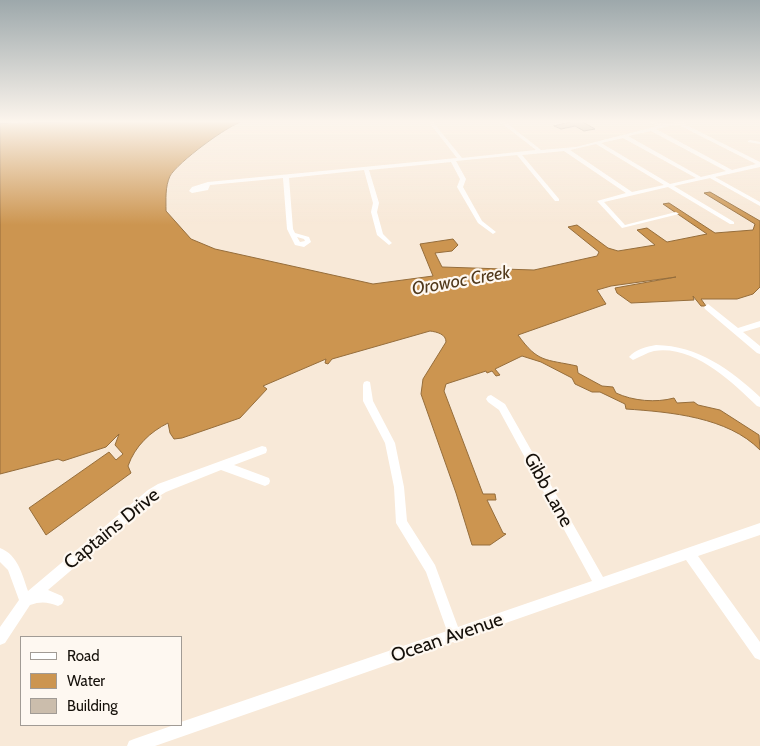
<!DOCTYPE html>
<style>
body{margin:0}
#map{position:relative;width:760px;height:746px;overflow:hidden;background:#f8e9d8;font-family:Cabin,sans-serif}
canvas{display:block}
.legend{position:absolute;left:20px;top:636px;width:162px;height:90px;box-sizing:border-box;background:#fef8f1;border:1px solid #a19b95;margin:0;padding:6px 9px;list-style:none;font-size:15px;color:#15100a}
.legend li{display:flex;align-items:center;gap:10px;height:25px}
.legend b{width:25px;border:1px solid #a19b95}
</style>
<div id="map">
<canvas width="760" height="746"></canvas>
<ul class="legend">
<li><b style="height:6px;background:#fff"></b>Road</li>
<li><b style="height:14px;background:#cc9550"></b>Water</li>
<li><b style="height:14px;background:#cbbdac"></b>Building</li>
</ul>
</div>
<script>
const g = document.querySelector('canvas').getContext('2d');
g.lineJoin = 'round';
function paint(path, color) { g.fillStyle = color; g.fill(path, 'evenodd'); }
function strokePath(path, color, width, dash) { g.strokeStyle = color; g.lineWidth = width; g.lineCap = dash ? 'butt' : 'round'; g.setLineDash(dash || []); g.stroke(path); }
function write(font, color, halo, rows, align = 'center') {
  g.font = font + ' Cabin,sans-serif'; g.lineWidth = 4.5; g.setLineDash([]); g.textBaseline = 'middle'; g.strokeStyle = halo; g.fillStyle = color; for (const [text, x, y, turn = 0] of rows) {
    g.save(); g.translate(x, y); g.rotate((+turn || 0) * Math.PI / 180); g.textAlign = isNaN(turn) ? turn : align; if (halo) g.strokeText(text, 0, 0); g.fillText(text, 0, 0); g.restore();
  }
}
const water = new Path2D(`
 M97,121H244C229,124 177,163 170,176C165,187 166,199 166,211L191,239L215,249L373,284L433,276L420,244L453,239L458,245L452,251L435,253L442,267L534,270L597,256L599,252L568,227L577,225L608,248L618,251L655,245L637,230L647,228L667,242L707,234L663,204L669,203L715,233L753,230L755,224L704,193L710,192L760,221V287L753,294L737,299H701L706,306H701L693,296L694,300L631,303L617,293L615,288L676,277L611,286L597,290L606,304L518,335C538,363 545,359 577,366L578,373L602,386L613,387L616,393C633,401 656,403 674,398L677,403L694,402L698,405L720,410L759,435L760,450C728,417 670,412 626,409L625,404L600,392H592L575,384L572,378L541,362L522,356L495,369L500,375L496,376L492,371L487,373L486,371L446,384L444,391L483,494H495L496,500H487L503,533L506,534L490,545H472L456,493L421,394L423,379L446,342C446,334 437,332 430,331L332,359L328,364L325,363L326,359L263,386L267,389L240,418L182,438L174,439L170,433L168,423C150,432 135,446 128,466L131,473L46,535L29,508L109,452L116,460L123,454L115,445L119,434L106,447L63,461L58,459L0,474V124Z`);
paint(water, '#cc9550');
strokePath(water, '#956d3b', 1);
const building = new Path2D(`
 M575,121H581L595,129L584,131L575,126L561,129L554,126Z`);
paint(building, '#cbbdac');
strokePath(building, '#8c7f70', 1);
paint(new Path2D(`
 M428,121H432L462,158L536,150L499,121H504L541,150L576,147L658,126L648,121C654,121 659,125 665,124C672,124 679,121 686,121L682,123L760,162V167L715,177L760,202V206L710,178L674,186L734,222V224H730L668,187L604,202L625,225L676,212L679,214L622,228L597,201L626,193L564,151L522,155L559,199V201H555L517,155L456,161L466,179L463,187L482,221L496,232L493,234L478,223L457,187L460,179L451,162L369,170L379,203L377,212L383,234L392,243L389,245L377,235L371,212L373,203L364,170L289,178L293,229L295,233L309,237L311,242L304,247L295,245L287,229L283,178L210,185L208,190L192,193L189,191L192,187L208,182L457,158ZM677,124L756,164L732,170L656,129ZM651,131L726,171L701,177L628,136ZM623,138L696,178L670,184L601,143ZM596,144L664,185L632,192L570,150ZM297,237L304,239L305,241L300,242Z
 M750,140L760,142V144L748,142V141Z
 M708,304L738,328L760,321V327L743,332L760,346V354L757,353L705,309L704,307Z
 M656,345C698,346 730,369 760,397V407L757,406C731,381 694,345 654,351C646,353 640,357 633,360L629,357C636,349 646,347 656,345Z
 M367,381L370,382L373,401L395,443L404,487L407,521L435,565L458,627L592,581L499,410L488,402L486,399L488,396L491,395L505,404L603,577L760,523V535L698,556L760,642V660L755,658L686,560L460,639L455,643L453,642L155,746H127L129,741L134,739L174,725H181V722L447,631L426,572L396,523L394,487L385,443L363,401V385L364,382Z
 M262,446L266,447L267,450L266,453L234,465L269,478L270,481L269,484L265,486L221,470L166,492L156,498L48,590L62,596L64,600L62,604L58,606C48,602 41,601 30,605L5,643L0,645V627L19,600L8,570L0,562V548C18,555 22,574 28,591L148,490L158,484Z`), '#fff');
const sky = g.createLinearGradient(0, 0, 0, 225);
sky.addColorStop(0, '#9da8ab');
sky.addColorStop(0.54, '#fcf5ed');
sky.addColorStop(1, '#fcf5ed00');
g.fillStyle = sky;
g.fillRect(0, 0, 760, 225);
write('italic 18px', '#51391b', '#fef8f1', [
 ["Orowoc Creek",461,281,-10]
]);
write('19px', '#15100a', '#fef8f1', [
 ["Gibb Lane",548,490,61],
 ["Captains Drive",112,529,-39],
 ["Ocean Avenue",447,638,-19]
]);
</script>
